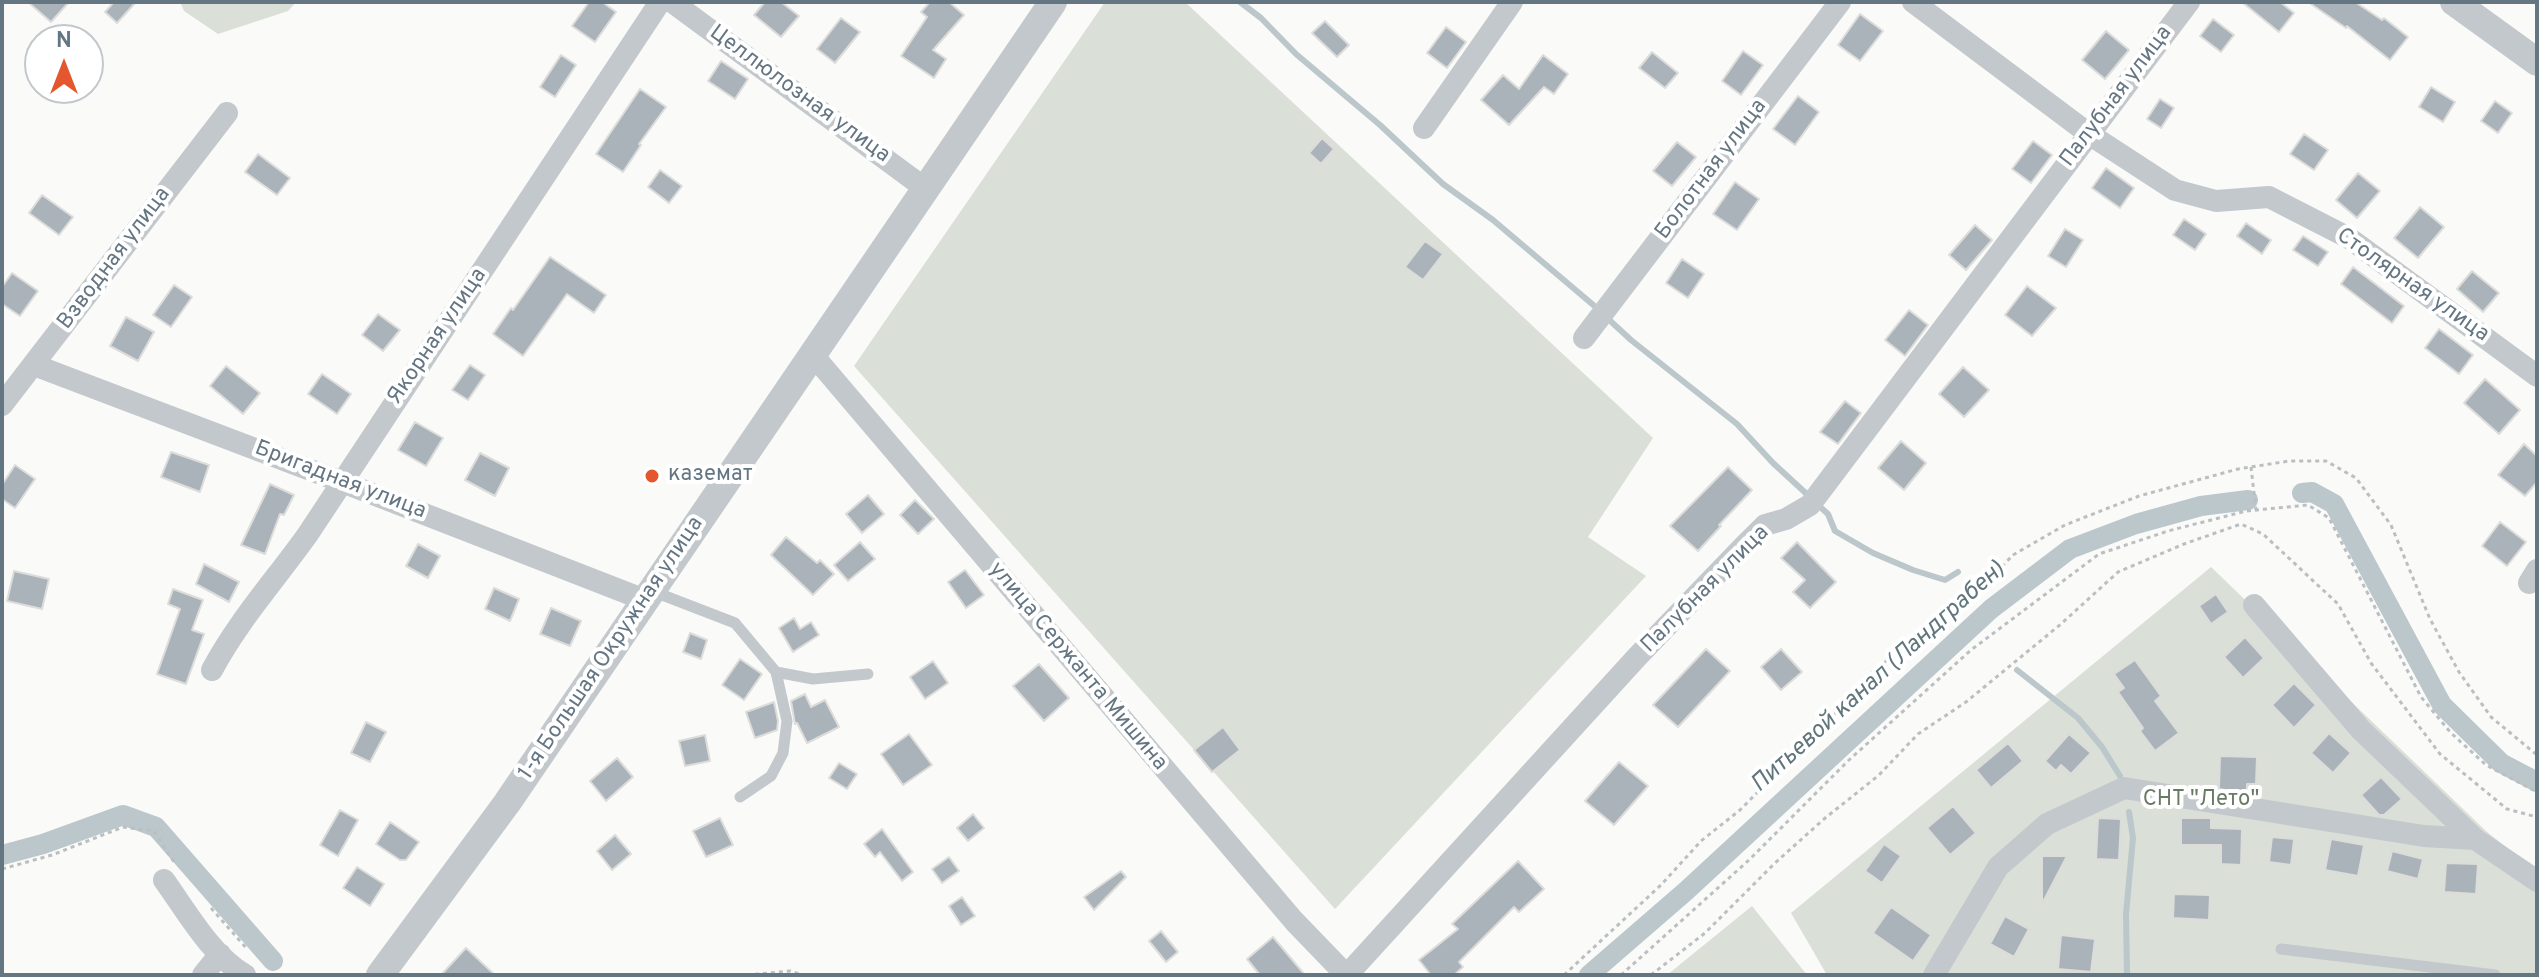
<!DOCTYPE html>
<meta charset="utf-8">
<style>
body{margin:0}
#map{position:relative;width:2539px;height:977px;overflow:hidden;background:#fafaf8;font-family:Overpass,sans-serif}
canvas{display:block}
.frame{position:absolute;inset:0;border:4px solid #657683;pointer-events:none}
.north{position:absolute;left:24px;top:24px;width:80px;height:80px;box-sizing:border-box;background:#fff;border:2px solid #c1c8cd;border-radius:50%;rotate:0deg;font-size:22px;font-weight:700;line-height:32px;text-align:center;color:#657683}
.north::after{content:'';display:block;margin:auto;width:28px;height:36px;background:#e4572e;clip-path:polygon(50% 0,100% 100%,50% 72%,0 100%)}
</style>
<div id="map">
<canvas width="2539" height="977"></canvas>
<div class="frame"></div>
<div class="north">N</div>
</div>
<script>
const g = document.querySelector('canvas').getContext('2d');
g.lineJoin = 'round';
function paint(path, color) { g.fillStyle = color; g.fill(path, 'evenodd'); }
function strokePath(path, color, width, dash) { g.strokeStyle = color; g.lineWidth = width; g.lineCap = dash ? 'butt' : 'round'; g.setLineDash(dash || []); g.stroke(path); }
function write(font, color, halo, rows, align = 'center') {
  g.font = font + ' Overpass,sans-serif'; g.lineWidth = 8; g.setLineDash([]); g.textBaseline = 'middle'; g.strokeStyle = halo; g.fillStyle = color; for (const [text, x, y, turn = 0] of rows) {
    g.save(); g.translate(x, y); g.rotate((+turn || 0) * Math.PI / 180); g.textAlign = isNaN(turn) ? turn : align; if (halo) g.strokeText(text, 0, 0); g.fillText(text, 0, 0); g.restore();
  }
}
paint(new Path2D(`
 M180,2H296L288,11L218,34L184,11Z
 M1105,2H1185L1653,438L1588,537L1646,576L1335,909L854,366Z
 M2211,567L2486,831L2537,872V975H1827L1791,913Z
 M1752,906L1807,975H1667Z`), '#dadfd7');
strokePath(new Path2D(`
 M1240,2L1261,18L1296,54L1380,125L1443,184L1493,220L1598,309
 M1606,317L1631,340L1737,424L1773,463L1810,497
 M1818,505L1828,514L1835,531L1873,553L1913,570L1945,580L1958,572
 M2017,670L2078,718L2102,747L2120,776
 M2127,975L2126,914L2133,838L2129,812`), '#bbc7cb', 6);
strokePath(new Path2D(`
 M2302,493L2312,492L2334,504L2442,705L2501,763L2537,782
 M2,855L43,844L123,815L156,827L273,961
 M1589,975L1686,891L1991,609L2070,549L2136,524L2201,506L2248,500`), '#bbc7cb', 20);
const building = new Path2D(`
 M28,2H69L51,22Z
 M114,2H136L117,23L105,12Z
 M589,2H602L616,12L595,42L572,26Z
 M765,2H781L799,16L781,37L754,15Z
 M930,2H949L964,15L933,50L946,59L934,78L901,56L927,17L921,12Z
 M2242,2H2280L2294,13L2279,32Z
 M2308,2H2355L2382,20L2384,18L2408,37L2390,60L2347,26L2346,28Z
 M1860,14L1883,31L1860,61L1838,45Z
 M841,18L860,32L835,63L817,49Z
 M2213,19L2234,35L2221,52L2200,36Z
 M1325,21L1349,45L1337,57L1312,33Z
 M1446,27L1466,42L1447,68L1427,53Z
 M2106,31L2129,50L2105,79L2082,60Z
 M1743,51L1763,65L1741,95L1722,81Z
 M1652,52L1678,73L1665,88L1639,68Z
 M561,55L576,65L555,97L540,87Z
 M1543,55L1568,74L1554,94L1544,87L1509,125L1481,100L1503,75L1519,89Z
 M721,61L748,79L735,99L708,81Z
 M2431,87L2455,102L2443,122L2419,107Z
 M640,89L666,107L639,144L641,145L623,172L596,154Z
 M1798,96L1819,112L1795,145L1773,129Z
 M2160,99L2174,108L2161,128L2147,119Z
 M2495,101L2512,113L2498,133L2481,121Z
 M2304,134L2328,150L2314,170L2290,154Z
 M1322,138L1334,149L1321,164L1309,153Z
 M2033,141L2052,155L2031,183L2012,169Z
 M1677,142L1696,157L1672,186L1653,171Z
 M258,154L290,178L277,195L245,172Z
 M2106,168L2134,188L2120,208L2092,188Z
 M660,170L682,186L669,203L648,187Z
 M2358,173L2380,191L2357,218L2336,200Z
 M1735,182L1759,199L1737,230L1713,214Z
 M42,195L73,217L59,235L29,213Z
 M2420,207L2444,227L2418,258L2394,238Z
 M2184,219L2206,234L2195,250L2173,235Z
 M2246,223L2271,240L2262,254L2237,236Z
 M1975,225L1992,240L1966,270L1949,255Z
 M2065,229L2083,240L2066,267L2048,256Z
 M2303,236L2328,252L2318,266L2293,250Z
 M1425,241L1443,254L1423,280L1405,267Z
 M550,257L606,295L594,313L567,294L523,356L493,334L511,308L513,310Z
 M1682,259L1704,274L1688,298L1666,283Z
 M2353,267L2404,306L2392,323L2341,284Z
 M2472,271L2499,293L2483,312L2457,289Z
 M12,273L38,291L20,316L2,304V287Z
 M174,285L192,297L171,327L153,315Z
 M2027,286L2056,308L2032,336L2005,315Z
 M1909,310L1928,325L1905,356L1885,340Z
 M378,314L400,330L383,351L362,335Z
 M126,317L154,332L138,361L110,346Z
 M2439,329L2473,355L2459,374L2425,348Z
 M470,365L485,375L468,400L452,390Z
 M226,366L260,393L243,414L210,386Z
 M1963,367L1989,390L1964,417L1939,394Z
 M322,374L351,394L337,414L308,394Z
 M2485,379L2520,410L2499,434L2464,403Z
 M1845,401L1861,413L1838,444L1820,432Z
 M415,422L443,438L426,466L398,450Z
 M1901,441L1926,463L1904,490L1878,468Z
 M2524,444L2537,456V482L2525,496L2498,475Z
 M171,452L209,465L200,492L161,477Z
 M480,453L509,468L495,496L465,480Z
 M15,465L35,479L15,508L2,499V485Z
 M1728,467L1752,490L1719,525L1721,526L1698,551L1670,526Z
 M270,484L294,495L284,515L280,514L265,554L241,545Z
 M868,495L884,514L862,533L846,514Z
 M915,500L934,519L918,534L900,515Z
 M2500,522L2526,542L2507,566L2482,546Z
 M786,537L817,563L820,560L834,574L813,595L771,555Z
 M860,542L875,559L848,581L834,565Z
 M1797,542L1836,582L1810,608L1793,592L1805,580L1781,558Z
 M418,544L440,556L428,578L406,566Z
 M204,564L239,582L229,602L196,584Z
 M965,570L984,595L966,608L948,582Z
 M14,571L49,579L42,609L7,601Z
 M494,588L519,599L510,621L485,609Z
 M173,589L203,600L192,630L204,634L186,684L157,674L180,609L168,604Z
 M2216,594L2228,612L2211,624L2199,606Z
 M551,608L581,621L570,646L540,634Z
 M794,618L800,629L811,622L819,635L793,652L779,628Z
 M690,633L707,640L701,659L683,652Z
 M2245,637L2264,658L2243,678L2224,657Z
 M1706,649L1730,671L1678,727L1653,705Z
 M1781,649L1802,672L1781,690L1761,667Z
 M740,659L762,674L744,700L722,685Z
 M2135,660L2161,696L2155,701L2179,733L2155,751L2140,731L2143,728L2118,692L2124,688L2114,674Z
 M933,661L948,683L925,699L910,677Z
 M1039,664L1069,698L1044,721L1013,686Z
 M2294,683L2316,705L2294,728L2272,705Z
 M805,694L811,707L825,700L839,727L807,743L797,723L795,724L791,701Z
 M774,702L778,721L777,730L755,738L746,712Z
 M366,722L386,732L370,762L351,753Z
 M1223,727L1240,750L1212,772L1194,750Z
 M2329,733L2351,753L2333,773L2311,753Z
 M909,734L932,765L903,785L881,754Z
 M2069,734L2091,753L2071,774L2061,765L2056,771L2045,761Z
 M705,735L710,761L685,766L679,741Z
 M2008,743L2023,761L1991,788L1976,770Z
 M2220,756L2257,757L2256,784H2247V793L2219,789Z
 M617,758L633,777L606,801L590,781Z
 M1619,762L1648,786L1614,825L1585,801Z
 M839,763L857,774L847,789L829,778Z
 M2381,777L2402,799L2384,815H2379L2361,795Z
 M1953,806L1976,833L1950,855L1927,828Z
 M340,810L358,820L338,856L320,845Z
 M973,814L984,828L968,841L957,828Z
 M720,818L733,845L706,857L693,831Z
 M2098,818L2121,819L2119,860L2096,859Z
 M2181,818H2211V828L2242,829L2241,865L2221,864V845H2181Z
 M390,822L419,842L406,860H400L376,844Z
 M882,829L913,872L902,881L880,852L875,857L864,844Z
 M615,835L631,854L612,870L597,851Z
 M2272,837L2294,839L2291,865L2269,862Z
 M2331,839L2364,845L2358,876L2325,870Z
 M1884,844L1901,856L1882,883L1865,871Z
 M2392,851L2423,859L2418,879L2387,871Z
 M2042,856H2067L2042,904Z
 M949,857L959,871L942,883L932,869Z
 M1518,861L1544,889L1519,912L1514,907L1459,962L1463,967L1454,975H1431L1419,960L1458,929L1452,924Z
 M2446,863L2478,864L2476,894L2444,892Z
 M357,867L384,884L370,906L343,888Z
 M1121,871L1126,877L1094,910L1084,897Z
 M2174,894L2210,895L2209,920L2173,918Z
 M962,897L975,916L961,925L949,906Z
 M1891,907L1931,935L1913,961L1873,933Z
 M2005,916L2029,929L2014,957L1990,944Z
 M1161,931L1178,952L1166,962L1149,941Z
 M2061,935L2095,939L2091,972L2058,969Z
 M1273,937L1305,975H1260L1247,959Z
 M466,948L495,975H441Z`);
paint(building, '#aab3b9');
strokePath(building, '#dcdcda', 2);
strokePath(new Path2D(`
 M2251,467L2256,510
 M2,869L52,855L123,827L154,831L174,862
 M211,908L248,950
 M747,975L790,971L802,975
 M1564,975L1661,885L1701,841L1740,810L1832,717L1875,670L1989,580L2013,555L2065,525L2139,496L2238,469L2289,461H2326L2356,478L2391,525L2430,619L2459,672L2491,717L2537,755
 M1621,975L1749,860L1849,760L1971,650L2099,554L2168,531L2246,511L2308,505L2329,518L2421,697L2451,733L2486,765L2537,792
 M1651,975L1705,933L1775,863L1824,819L1879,775L1918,734L1966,702L2061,624L2118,572L2184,544L2241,524L2263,534L2338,604L2371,663L2440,754L2507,809L2537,817`), '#bbbfc2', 3, [4, 4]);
strokePath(new Path2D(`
 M652,591L735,623L776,672L787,721L783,753L771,776L740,797
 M776,672L813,679L868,674
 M2281,949L2495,975`), '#c3c8cc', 11);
strokePath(new Path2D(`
 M672,2L926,189
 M1913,2L2089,134L2175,190L2216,201L2269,197L2349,238L2537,376
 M1424,128L1512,2
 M1584,338L1840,2
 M813,355L1294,921L1346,975
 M34,365L342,482L645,600
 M2,405L227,113
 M2529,583L2537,570
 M2254,605L2361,730L2475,839L2537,881
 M212,670C238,621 276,579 308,534L660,2
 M164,880C187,912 210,954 245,975
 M203,975L220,954
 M1347,975L1637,657L1744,546L1765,525L1786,519L1810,505L2189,2
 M1934,975L1998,867L2047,824L2124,788L2424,836L2475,839`), '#c3c8cc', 22);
strokePath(new Path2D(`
 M2454,2L2537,62
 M380,975L507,803L1053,2`), '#c3c8cc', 28);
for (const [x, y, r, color] of [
 [652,476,8,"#e4572e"]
]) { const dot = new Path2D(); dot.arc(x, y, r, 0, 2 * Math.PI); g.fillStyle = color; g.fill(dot); strokePath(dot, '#fff', 3); }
write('22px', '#657683', '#fff', [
 ["Целлюлозная улица",799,95,36],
 ["Палубная улица",2117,97,-53],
 ["Болотная улица",1712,170,-53],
 ["Взводная улица",115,259,-53],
 ["Столярная улица",2412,286,35],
 ["Якорная улица",438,337,-56],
 ["Бригадная улица",340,481,21],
 ["Палубная улица",1706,590,-45],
 ["1-я Большая Окружная улица",612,649,-56],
 ["улица Сержанта Мишина",1077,667,50]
]);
write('22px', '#657683', '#fff', [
 ["каземат",668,476]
], 'left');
write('22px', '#687a64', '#fff', [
 ["СНТ \"Лето\"",2201,801]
]);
write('italic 24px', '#60757c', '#fff', [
 ["Питьевой канал (Ландграбен)",1879,678,-42]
]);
</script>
